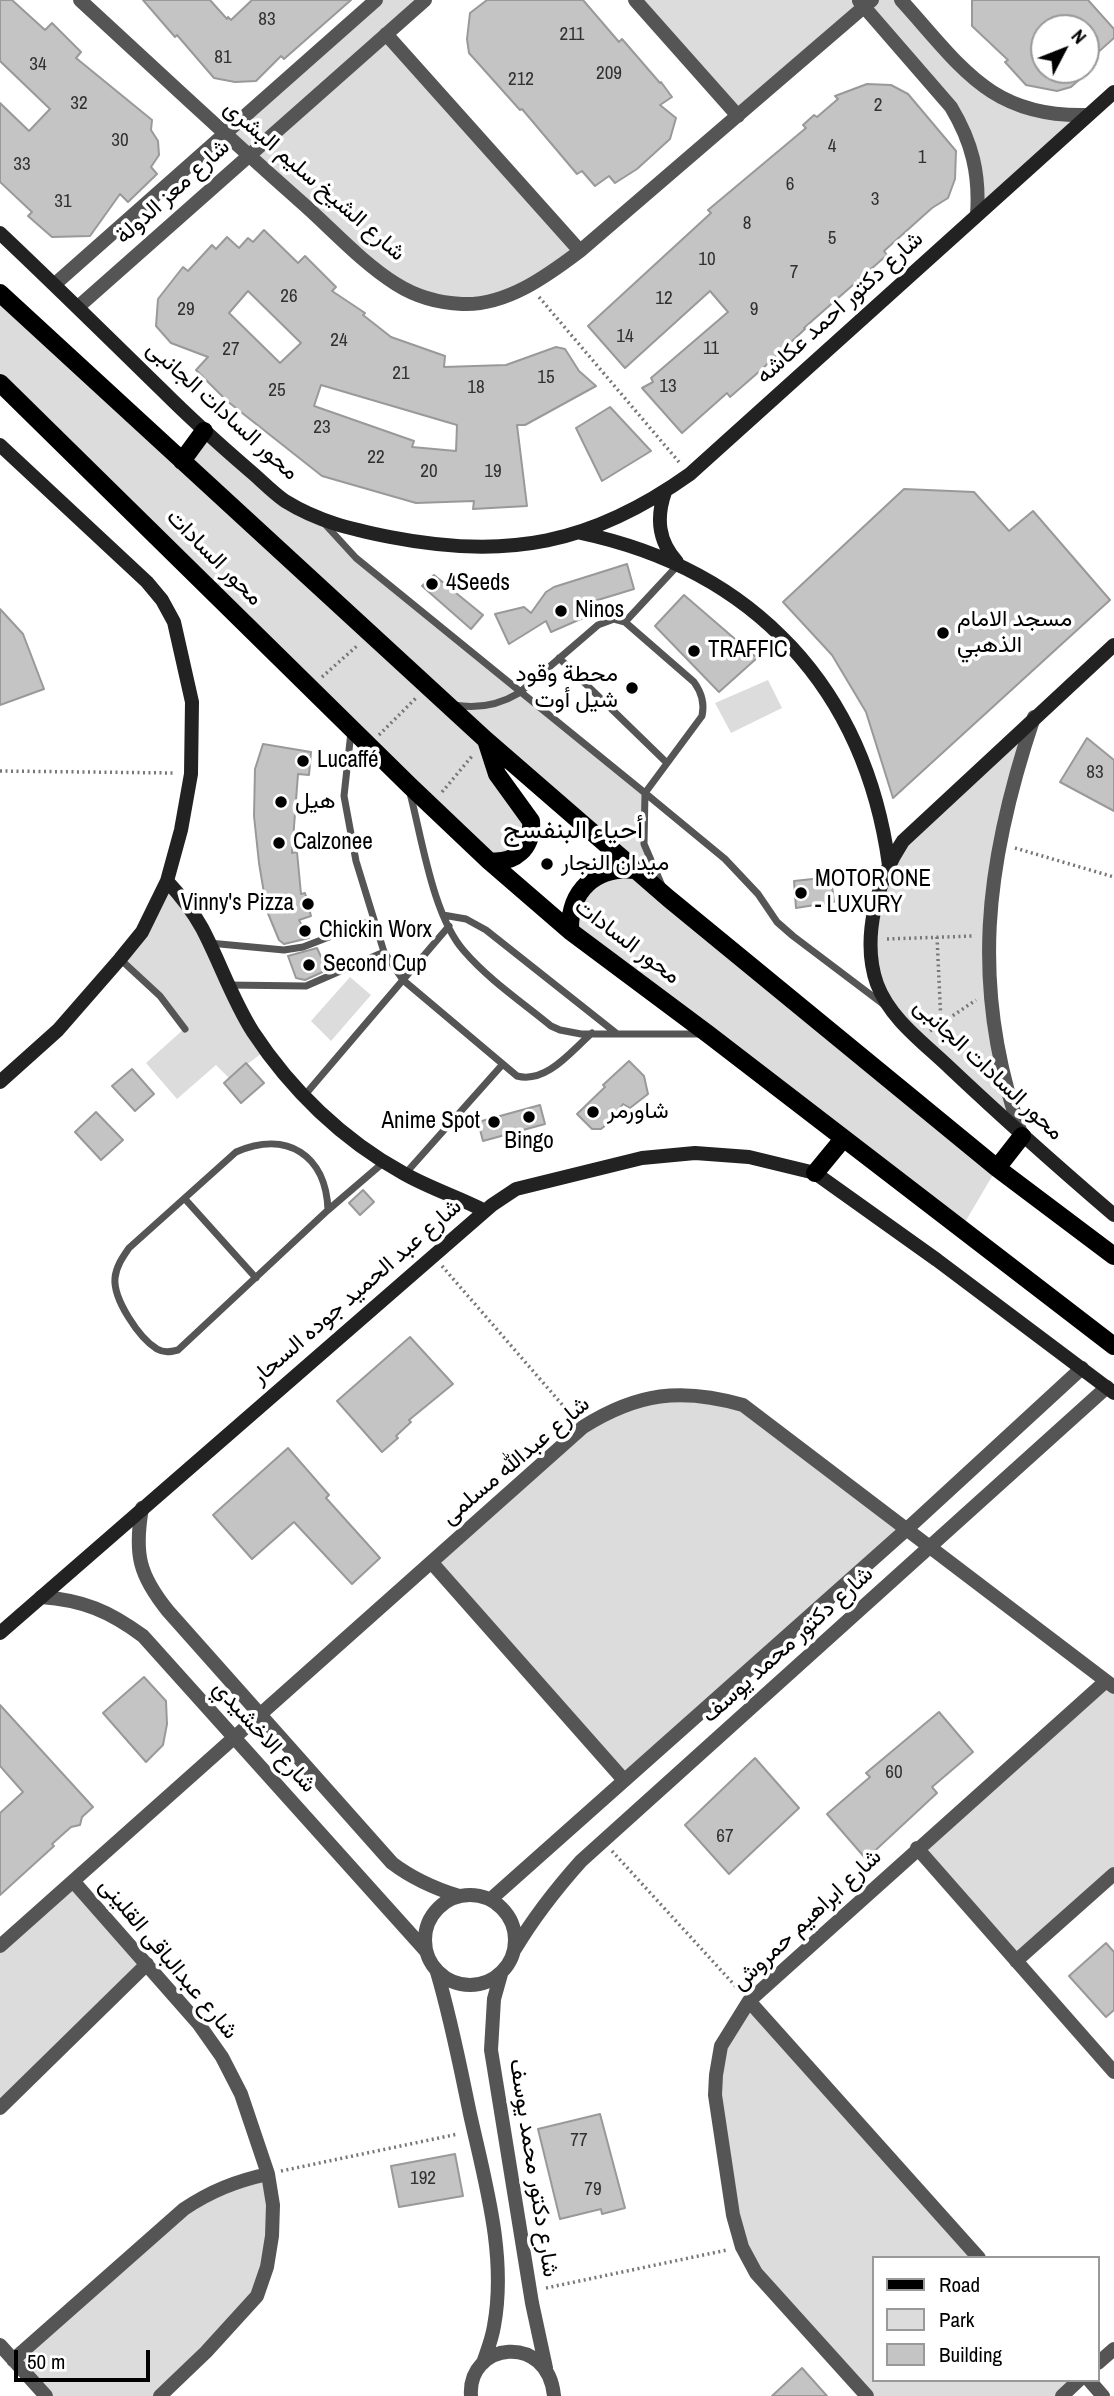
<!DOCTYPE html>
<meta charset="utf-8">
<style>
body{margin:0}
#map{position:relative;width:1114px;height:2396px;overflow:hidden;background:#fff;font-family:"Archivo Narrow",sans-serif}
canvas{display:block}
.legend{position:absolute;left:872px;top:2256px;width:228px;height:126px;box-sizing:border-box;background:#fff;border:2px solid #999;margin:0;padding:9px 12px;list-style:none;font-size:21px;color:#000}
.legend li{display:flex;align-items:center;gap:14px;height:35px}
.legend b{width:35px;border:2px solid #999}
.north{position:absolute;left:1030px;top:14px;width:70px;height:70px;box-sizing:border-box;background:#fff;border:2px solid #999;border-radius:50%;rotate:48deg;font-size:19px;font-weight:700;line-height:28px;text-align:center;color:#000}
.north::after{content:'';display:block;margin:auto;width:24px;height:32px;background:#000;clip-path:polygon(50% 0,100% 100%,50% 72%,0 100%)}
.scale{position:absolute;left:14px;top:2350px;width:136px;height:32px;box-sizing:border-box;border:4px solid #000;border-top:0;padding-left:9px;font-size:21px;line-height:24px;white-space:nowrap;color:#000;-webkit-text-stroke:5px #fff;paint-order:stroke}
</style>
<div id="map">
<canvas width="1114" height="2396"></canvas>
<ul class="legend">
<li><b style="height:9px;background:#000"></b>Road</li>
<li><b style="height:19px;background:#dcdcdc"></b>Park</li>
<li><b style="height:19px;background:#c4c4c4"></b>Building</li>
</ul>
<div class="north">N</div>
<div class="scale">50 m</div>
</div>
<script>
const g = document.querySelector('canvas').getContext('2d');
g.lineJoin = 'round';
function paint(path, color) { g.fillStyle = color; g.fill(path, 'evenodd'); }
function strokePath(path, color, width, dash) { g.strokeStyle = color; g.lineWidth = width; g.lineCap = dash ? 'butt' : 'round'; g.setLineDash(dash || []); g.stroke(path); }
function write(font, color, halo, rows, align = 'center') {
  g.font = font + ' "Archivo Narrow",Vazirmatn,sans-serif'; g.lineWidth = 7; g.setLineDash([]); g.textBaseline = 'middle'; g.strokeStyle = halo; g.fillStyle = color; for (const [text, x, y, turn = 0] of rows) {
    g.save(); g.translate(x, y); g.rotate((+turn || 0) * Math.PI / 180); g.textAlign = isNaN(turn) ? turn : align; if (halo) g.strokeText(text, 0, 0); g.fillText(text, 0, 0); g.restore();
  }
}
paint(new Path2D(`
 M376,0H425L386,34L580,251L529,285L463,304L397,285L224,133Z
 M635,0H901L993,94L1088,115L977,215L962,126L864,7L738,116Z
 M0,293L181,461L204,431L322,521L338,540L645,793L644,844L667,896L997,1168L961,1229L570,931L577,898L624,869L486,740L532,830L498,862L0,388Z
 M768,680L782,708L731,733L715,703Z
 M1034,717L1018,763L988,961L1022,1135L901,1022L871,955L895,853Z
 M167,881L266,1050L229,1078L216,1065L177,1099L146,1063L185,1028L160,996L120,959Z
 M350,977L371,995L331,1041L311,1021Z
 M659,1395L743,1405L907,1529L623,1779L432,1563L583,1427Z
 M1106,1681L1114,1687V1874L1016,1961L917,1848Z
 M73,1881L147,1964L0,2108V1946Z
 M749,2001L979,2258H874V2380H1079L1062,2396H868L756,2273L739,2239L715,2095L721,2046Z
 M268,2174L267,2267L257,2296L156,2396H46L13,2360L184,2209Z`), '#dcdcdc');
const building = new Path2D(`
 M0,0H12L45,30L52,23L81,52L76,58L152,120L151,130L158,141L159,155L151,167L157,174L128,202L120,194L90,236L52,237L28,216L32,212L0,182V103L29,131L50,109L0,61Z
 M143,0H210L227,19L228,17L231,20L252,0H351L284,59L281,56L256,81L235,82L214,78L177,35L175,37Z
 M487,0H583L619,42L622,39L660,83L661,82L672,97L660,105L676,118L670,139L637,169L615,183L609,176L595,186L582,171L577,174L522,109L520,110L469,53L467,39L470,13Z
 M972,0H1088L1114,29V38L1086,63V28H1044V70H1090L1071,87L1057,91L1026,85L1005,62L1008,60L972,26Z
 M867,84L891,85L908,94L956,151L955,179L948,198L932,208L884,251L887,255L804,328L805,329L761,370L730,397L727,393L682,433L642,388L653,382L651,378L728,312L710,291L625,368L588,326L711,213L708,210L806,128L803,125L814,115L817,117L838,99L835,96Z
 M264,230L298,263L305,256L336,287L332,291L365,313L363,315L391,337L445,356L444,367L506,365L556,347L565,349L579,371L596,386L525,425H517L527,506L473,509L474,501L416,503L322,476L227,401L196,370L208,357L171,343L156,326L158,299L183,267L188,271L212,245L216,249L227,237L239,248L248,238L253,242ZM248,291L301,343L280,363L229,313ZM321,385L457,425L456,451L412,447L414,441L314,406Z
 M610,407L651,451L602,481L576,428Z
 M904,489L974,492L1009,531L1033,511L1110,600L893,798L866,712L832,655L783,602Z
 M627,564L634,589L578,606L583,618L551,632L546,621L509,644L495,614L524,607L531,613L546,592L554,587Z
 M434,575L483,615L471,629L422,586Z
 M684,595L757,658L719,692L655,626Z
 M0,609L23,634L44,689L0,705Z
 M1087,738L1114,760V811L1060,782Z
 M263,744L311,752L309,775L298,774L292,853L297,852L301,894L305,893L311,916L299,920L309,938L284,944L279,940L267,911L259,863L254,816L255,769Z
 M831,877L834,902L796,908L794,881Z
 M317,948L327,970L305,980L296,978L288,956Z
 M629,1061L644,1076L648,1094L630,1108L623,1104L611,1121L601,1129H592L577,1114L605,1087L603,1085Z
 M246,1063L264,1083L241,1103L224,1083Z
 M132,1069L154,1094L135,1111L112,1086Z
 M540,1105L545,1124L483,1141L478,1122Z
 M96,1112L123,1140L101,1160L75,1132Z
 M363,1190L374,1202L360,1215L349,1203Z
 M410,1337L453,1384L409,1420L411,1422L396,1436L398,1438L382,1452L337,1401Z
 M288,1448L329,1495L326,1498L380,1558L352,1584L294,1522L252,1559L213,1515Z
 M144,1677L166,1701L167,1724L163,1745L146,1762L103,1713Z
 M0,1705L93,1807L82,1817L80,1825L71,1827L52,1844L54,1846L0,1895V1813L23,1792L0,1766Z
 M939,1712L973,1752L932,1787L937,1793L866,1859L827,1814L870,1777L866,1773Z
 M755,1758L799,1808L729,1874L685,1825Z
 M1106,1943L1114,1952V2010L1106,2017L1069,1976Z
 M600,2114L625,2208L602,2214L601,2209L560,2219L538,2129Z
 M455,2154L463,2196L399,2207L391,2166Z
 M802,2368L827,2396H772Z`);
paint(building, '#c4c4c4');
strokePath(building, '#999', 2);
strokePath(new Path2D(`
 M539,297L679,462
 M322,677L358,645
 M379,735L416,698
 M0,771L175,773
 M442,792L473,755
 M1015,848L1114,877
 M937,937L941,1023
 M887,939L973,936
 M930,1031L976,1000
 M442,1266L572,1416
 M612,1851L739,1990
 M281,2171L458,2134
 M546,2288L727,2250`), '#777', 3.5, [2, 3.5]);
strokePath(new Path2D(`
 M323,522L356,558L645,793L644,844L663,888
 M625,622L679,564
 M559,658L667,763
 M454,705C477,709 499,705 519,693L598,625L614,619L625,622L694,682C702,693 705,703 702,716L645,793L725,859L758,894L777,922L793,936L883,1004
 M351,732L344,796L356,861L384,952L403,980L517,1076C547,1084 572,1050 592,1033
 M410,793C422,839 433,916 464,951C489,980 522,1002 551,1026L560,1030L581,1034H703
 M443,915L466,919L486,930L616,1033
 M209,943L284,950L303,947L373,920
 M120,959L160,996L185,1029
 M227,985L306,986L384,952
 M304,1096L449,926
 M405,1174L502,1065
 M185,1199L256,1278
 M328,1210C326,1155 287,1130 236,1152L129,1248C122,1258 116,1267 115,1278C113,1299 139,1338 157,1349C164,1353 170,1352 178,1350L328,1210L384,1162`), '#555', 7);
strokePath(new Path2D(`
 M80,0C153,67 225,135 300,201C331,228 361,262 396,284C415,296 439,303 462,304C506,306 547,276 580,251L872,0
 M635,0L738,116
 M901,0C961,66 990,118 1088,115
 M859,1L951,107C972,142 980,174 977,215
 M386,34L580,251
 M55,284L376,0
 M78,307L425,0
 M1022,1136C969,988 985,863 1034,717
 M142,1508C134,1554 139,1575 168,1611L392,1863C413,1879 433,1888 459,1896
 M432,1563L623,1779
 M41,1597C83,1600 109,1611 143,1636L426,1951
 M917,1848L1114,2072
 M73,1881L198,2023L222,2057L241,2094L268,2174L273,2205L272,2236L267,2267L257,2296L206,2352L160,2396
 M425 1940a45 45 0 1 1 90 0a45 45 0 1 1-90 0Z
 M491,1899L907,1529L1082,1368
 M0,1946L583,1427C637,1393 681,1387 743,1405L1114,1687
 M515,1949C534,1917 556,1889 581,1861L1107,1387
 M1016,1961L1114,1874
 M437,1972C451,2019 460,2066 470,2114C485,2182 507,2256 494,2326C492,2339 487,2351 483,2363
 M501,1974L494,1999L491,2050L532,2303L546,2368
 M749,2001L979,2258
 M0,2108L147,1964
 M0,2345L46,2396
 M13,2360L184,2209C211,2191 236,2181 268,2174
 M1098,2363L1114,2349
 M1089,2380L1103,2396
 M471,2396C467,2342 548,2332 554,2396
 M867,2396L756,2273L742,2247L733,2215L715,2095L716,2075L721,2046L749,2001L1106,1681
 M1062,2396L1079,2380`), '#555', 14);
strokePath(new Path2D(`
 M0,233C55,285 109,338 163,391C191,419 220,445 249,470C261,480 272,492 285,501C319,522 351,529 390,537C507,560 592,544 690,474L1114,92
 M0,445L147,582L162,600L174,622L192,702L191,774L181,830L167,881L142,932L120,959L58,1030L0,1082
 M665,492C656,518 658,541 677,562
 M581,533C755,570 865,689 889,865
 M1114,645L903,841C877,880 861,939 877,984C890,1019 924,1043 950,1068C1004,1119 1058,1167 1114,1215
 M167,881C180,895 192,910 202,928C220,962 232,999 253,1032C291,1090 343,1140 403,1173C429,1188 458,1197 485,1211
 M0,1633L492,1205L516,1189L642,1158L695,1153L749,1157L815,1173L937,1260L1114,1393`), '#222', 14);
strokePath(new Path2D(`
 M0,293L486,740L668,898L997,1168L1114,1256
 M0,383L409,785L489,861L570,931L708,1034L1114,1346
 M182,461L204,431
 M486,740L497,774L531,821C533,848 515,864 489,861
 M570,931C569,891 595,866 635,870
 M997,1168L1022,1136
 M815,1173L843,1139`), '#000', 18);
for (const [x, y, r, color] of [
 [432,584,7,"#000"],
 [561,611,7,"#000"],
 [943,633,7,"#000"],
 [694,651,7,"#000"],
 [632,688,7,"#000"],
 [303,761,7,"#000"],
 [281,802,7,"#000"],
 [279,843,7,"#000"],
 [547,864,7,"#000"],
 [801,893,7,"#000"],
 [308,904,7,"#000"],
 [305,931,7,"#000"],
 [309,965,7,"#000"],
 [593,1112,7,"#000"],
 [529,1117,7,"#000"],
 [494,1122,7,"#000"]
]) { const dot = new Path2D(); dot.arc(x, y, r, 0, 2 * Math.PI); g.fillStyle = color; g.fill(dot); strokePath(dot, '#fff', 2.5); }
write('19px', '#313131', null, [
 ["83",267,20],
 ["211",572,35],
 ["81",223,58],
 ["34",38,65],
 ["209",609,74],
 ["212",521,80],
 ["32",79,104],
 ["2",878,106],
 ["30",120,141],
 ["4",832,147],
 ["1",922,158],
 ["33",22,165],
 ["6",790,185],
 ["3",875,200],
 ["31",63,202],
 ["8",747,224],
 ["5",832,239],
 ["10",707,260],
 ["7",794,273],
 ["26",289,297],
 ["12",664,299],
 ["29",186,310],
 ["9",754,310],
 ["14",625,337],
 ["24",339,341],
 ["11",711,349],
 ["27",231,350],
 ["21",401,374],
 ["15",546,378],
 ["13",668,387],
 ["18",476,388],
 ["25",277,391],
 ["23",322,428],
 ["22",376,458],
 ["20",429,472],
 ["19",493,472],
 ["83",1095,773],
 ["60",894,1773],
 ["67",725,1837],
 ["77",579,2141],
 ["192",423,2179],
 ["79",593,2190]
]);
write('23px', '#000', '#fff', [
 ["شارع الشيخ سليم البشرى",314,181,41],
 ["شارع معز الدولة",173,192,-42],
 ["شارع دكتور احمد عكاشه",840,308,-42],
 ["محور السادات الجانبى",222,411,42],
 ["محور السادات",214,558,45],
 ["محور السادات",627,942,37],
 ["محور السادات الجانبى",988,1070,43],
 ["شارع عبد الحميد جوده السحار",357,1292,-41],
 ["شارع عبدالله مسلمى",516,1461,-40],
 ["شارع دكتور محمد يوسف",788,1645,-42],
 ["شارع الاخشيدي",264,1737,48],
 ["شارع ابراهيم حمروش",807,1920,-43],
 ["شارع عبدالباقى القلينى",168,1959,50],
 ["شارع دكتور محمد يوسف",533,2168,81]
]);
write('23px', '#000', '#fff', [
 ["4Seeds",446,584],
 ["Ninos",575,611],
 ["مسجد الامام",957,620],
 ["الذهبي",957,646],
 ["TRAFFIC",708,651],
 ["محطة وقود",618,675,"right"],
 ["شيل أوت",618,701,"right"],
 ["Lucaffé",317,761],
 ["هيل",295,802],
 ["Calzonee",293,843],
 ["ميدان النجار",561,864],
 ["MOTOR ONE",815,880],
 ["- LUXURY",815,906],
 ["Vinny's Pizza",294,904,"right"],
 ["Chickin Worx",319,931],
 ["Second Cup",323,965],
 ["شاورمر",607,1112],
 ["Anime Spot",480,1122,"right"],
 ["Bingo",529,1142,"center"]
], 'left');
write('26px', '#000', '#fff', [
 ["أحياء البنفسج",573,831]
]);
</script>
